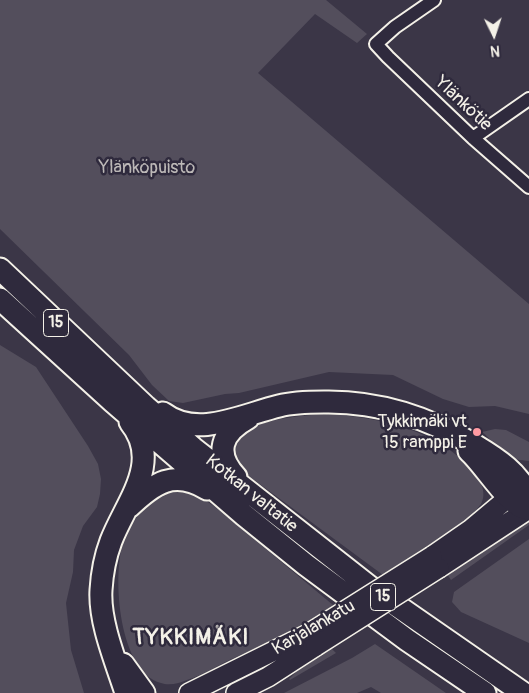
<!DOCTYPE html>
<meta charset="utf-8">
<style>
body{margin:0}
#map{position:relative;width:529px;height:693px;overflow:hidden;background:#3b3647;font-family:Pangolin,sans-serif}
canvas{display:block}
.north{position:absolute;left:469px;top:10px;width:50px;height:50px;-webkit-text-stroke:4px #2f2a3d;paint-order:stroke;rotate:176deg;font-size:14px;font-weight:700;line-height:20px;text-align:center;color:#f4f1e8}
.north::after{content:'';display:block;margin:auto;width:18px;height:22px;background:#f4f1e8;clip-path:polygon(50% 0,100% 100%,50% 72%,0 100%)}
</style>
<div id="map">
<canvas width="529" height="693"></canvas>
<div class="north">N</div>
</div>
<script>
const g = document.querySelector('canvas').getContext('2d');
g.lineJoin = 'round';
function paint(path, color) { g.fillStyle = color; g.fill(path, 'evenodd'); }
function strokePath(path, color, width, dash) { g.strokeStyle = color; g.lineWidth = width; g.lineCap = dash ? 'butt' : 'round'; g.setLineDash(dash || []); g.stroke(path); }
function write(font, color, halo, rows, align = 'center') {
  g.font = font + ' Pangolin,sans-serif'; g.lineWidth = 5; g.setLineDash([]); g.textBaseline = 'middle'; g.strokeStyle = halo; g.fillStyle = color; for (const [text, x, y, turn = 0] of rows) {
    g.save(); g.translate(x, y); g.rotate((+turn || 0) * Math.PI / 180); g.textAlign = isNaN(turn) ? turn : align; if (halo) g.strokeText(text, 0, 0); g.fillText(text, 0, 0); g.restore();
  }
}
paint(new Path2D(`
 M0,0H326L367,34L357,43L315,14L258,73L529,304V414L495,406L469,407L443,399L393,375L329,372L239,393L225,394L183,403L169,401L152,385L129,355L0,229Z
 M0,345L36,367L88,446L98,464L101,479L100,494L97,507L83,526L74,550L73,572L66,603L71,650L84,693H0Z
 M329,414C382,418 438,430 474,472C481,481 487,493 481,504C477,510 471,515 465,520C440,542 412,558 383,575L238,468C236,463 232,456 233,450C235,419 306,415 329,414Z
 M495,429L506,430L529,442V461C521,460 512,460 505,455C496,450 491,438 482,432Z
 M169,490H185L195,493L218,509L333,605C325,611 317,618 308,624C286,638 260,646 236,657C220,664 204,675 187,680C180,683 169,686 161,683C119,672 112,578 123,543C127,529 143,506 155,497C159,494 165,492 169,490Z
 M529,516V525L451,580L447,574Z
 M529,539V643L461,612L452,602L454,592Z
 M375,644L446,693H381L371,687L357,693H284L352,658Z
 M331,648L336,653L290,680L289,679L306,662Z`), '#534e5c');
const minor = new Path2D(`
 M434,0L395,27L376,44L388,57L473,138L529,187
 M473,138L529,99`);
const secondary = new Path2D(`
 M432,556L471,529L520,488
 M439,568L529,509
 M189,693L308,634
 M236,693L268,677L316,646`);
const trunk = new Path2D(`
 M0,269L146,407L193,448L370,587L523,693
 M0,299L112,401L244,515L306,565L407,640L485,693
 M163,413C197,439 242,415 279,406C294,402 310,402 324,402C378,401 430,418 476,446C496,458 521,474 529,498
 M469,451C485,465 510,509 529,509
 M236,477C214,453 221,433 248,418
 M129,507C154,483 174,469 207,489
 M123,664L144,693
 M126,693C116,662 99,622 101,590C102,573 105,557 111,541C126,502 163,462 130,422`);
strokePath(minor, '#f4f1e8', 16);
strokePath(secondary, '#f4f1e8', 22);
strokePath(trunk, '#f4f1e8', 25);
strokePath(minor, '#2f2a3d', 12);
strokePath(secondary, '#2f2a3d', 19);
strokePath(trunk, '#2f2a3d', 21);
const secondaryBridge = new Path2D(`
 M308,634L432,556
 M316,646L439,568`);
strokePath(secondaryBridge, '#f4f1e8', 22, []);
strokePath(secondaryBridge, '#2f2a3d', 19);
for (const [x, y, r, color] of [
 [477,432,5,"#ff9aa2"]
]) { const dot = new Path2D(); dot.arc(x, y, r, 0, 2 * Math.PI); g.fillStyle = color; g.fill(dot); strokePath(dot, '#2f2a3d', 2); }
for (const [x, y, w] of [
 [56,323,25],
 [383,597,25]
]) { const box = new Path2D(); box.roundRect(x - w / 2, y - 13.5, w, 27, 4); g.fillStyle = '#2f2a3d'; g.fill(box); strokePath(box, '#f4f1e8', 1); }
write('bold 16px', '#f4f1e8', null, [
 ["15",56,323],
 ["15",383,597]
]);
write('18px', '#f4f1e8', '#2f2a3d', [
 ["Ylänkötie",463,104,43],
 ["Kotkan valtatie",251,494,39],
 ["Karjalankatu",314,628,-30]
]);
write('18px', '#bcb8b7', '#2f2a3d', [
 ["Ylänköpuisto",147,168]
]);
write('18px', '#f4f1e8', '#2f2a3d', [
 ["Tykkimäki vt",467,422],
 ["15 ramppi E",467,443]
], 'right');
g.letterSpacing = '1px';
write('bold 22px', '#f4f1e8', '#2f2a3d', [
 ["TYKKIMÄKI",191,638]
]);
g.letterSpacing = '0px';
</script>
